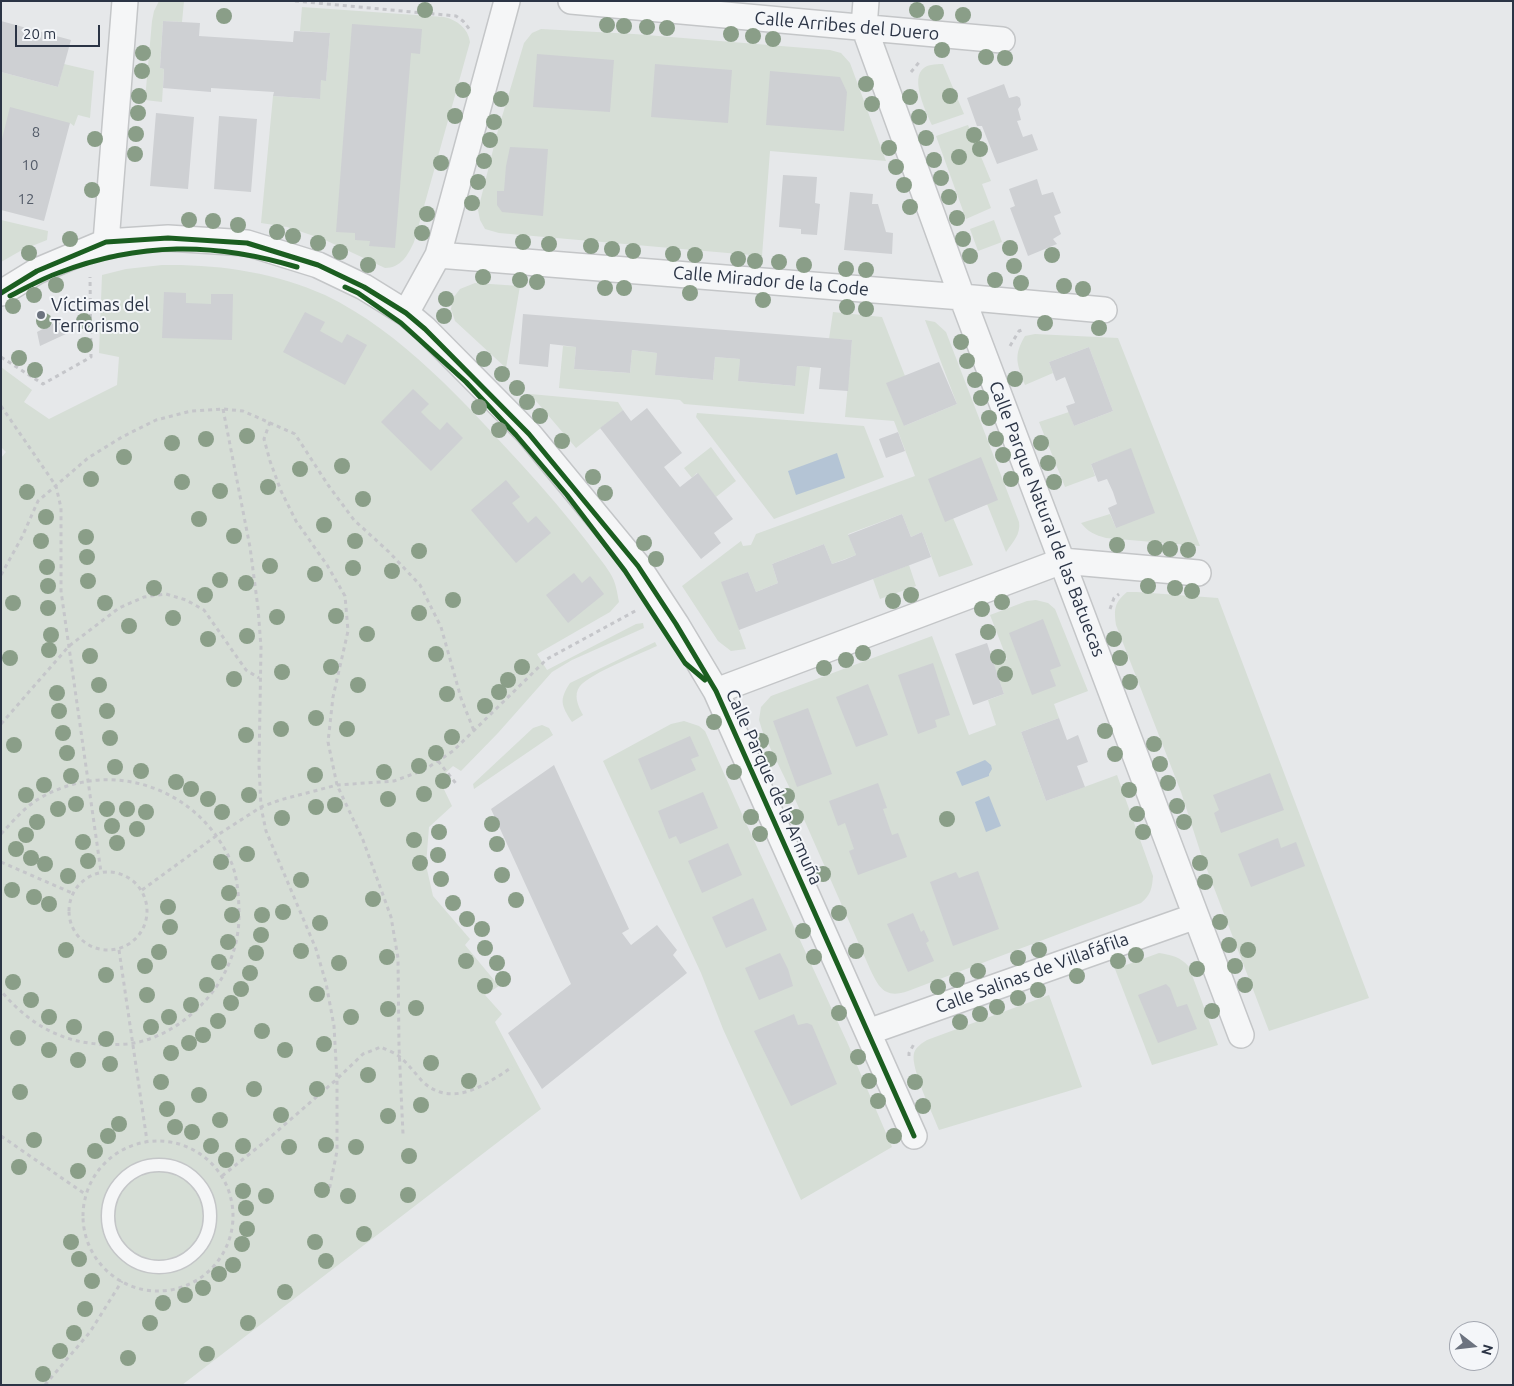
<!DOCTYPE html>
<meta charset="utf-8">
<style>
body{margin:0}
#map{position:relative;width:1514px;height:1386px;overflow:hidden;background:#e6e8ea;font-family:Ubuntu,sans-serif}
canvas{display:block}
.frame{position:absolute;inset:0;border:2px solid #2b3445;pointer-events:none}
.north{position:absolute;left:1449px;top:1321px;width:50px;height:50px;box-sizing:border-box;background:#f4f6f9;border:1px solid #a4a8b1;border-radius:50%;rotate:106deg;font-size:14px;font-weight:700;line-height:20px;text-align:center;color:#2b3445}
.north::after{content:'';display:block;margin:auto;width:18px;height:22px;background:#6c737f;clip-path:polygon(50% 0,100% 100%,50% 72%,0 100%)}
.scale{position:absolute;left:15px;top:25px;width:85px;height:22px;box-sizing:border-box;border:2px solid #2b3445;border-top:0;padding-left:6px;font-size:15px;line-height:18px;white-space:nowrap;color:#2b3445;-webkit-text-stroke:4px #f4f6f9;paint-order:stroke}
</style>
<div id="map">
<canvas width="1514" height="1386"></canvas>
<div class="frame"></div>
<div class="north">N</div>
<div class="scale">20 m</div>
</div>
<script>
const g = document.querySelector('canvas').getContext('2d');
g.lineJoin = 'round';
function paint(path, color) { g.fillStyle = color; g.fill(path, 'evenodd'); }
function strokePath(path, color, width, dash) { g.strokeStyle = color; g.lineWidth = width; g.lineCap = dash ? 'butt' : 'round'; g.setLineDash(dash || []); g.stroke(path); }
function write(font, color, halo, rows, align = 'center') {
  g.font = font + ' Ubuntu,sans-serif'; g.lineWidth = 4; g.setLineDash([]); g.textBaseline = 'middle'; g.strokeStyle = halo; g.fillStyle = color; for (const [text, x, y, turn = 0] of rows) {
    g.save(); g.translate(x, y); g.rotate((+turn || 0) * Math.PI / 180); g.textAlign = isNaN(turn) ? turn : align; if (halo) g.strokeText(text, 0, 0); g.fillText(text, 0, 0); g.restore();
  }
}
paint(new Path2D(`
 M159,1H184L182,22L163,21L160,68L164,69L162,102L145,100L152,21L154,11Z
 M302,7L444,17C457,20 468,28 470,42L414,242C408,255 401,268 385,268L323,239L287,227L261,223L273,96L319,99L321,80H326L330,33L300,31Z
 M541,29L634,34L830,50L841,53L850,63L886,161L770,151L762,256L499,233L485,229L480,220L478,210L498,130L524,43L532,33Z
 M64,64L94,71L90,118L78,115L74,126L70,123L1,140V72L58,87Z
 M943,64L964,114L932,125C926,111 905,70 931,65C935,64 939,64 943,64Z
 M968,125L991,181L982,184L991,208L966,219L936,136Z
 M1,220L48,231L47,240L22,250L1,262Z
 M994,220L1002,242L978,251L970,229Z
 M162,265C218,264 274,272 325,295C402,332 465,403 522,465C545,490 567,516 588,543C595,553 604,563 610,573C616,582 617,592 619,602L610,612L537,654L547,670L636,624L643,623L644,628L572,660L552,672L498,733L461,771L453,766L439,779L452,806L429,827L426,865L433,896L470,939L465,945L499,986L485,995L502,1014L495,1022L541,1109L182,1385H1V458L6,452L1,447V367L32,390L24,402L49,419L117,385L119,357L99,353L102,275L126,269Z
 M475,283L520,286L506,368L455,321L451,309L453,298L460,289Z
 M833,312L882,317L905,376L904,426L957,404L925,320L935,322L946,332L1019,522C1021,534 1013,542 1006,552L987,504L953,518L973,565L939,577L922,532L911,537L902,514L848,534L856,555L832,564L824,544L772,564L778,583L756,592L748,572L722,582L746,649L731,651L718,641L682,586L741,541L743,546L751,545L756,534L915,476L894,421L845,417L852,340L829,339Z
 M1035,334L1118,338L1200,546L1106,538C1095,535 1088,532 1081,523L1110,514L1116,528L1131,449L1091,464L1095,476L1065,487L1039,422L1069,412L1074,426L1113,411L1089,347L1049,362L1053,373L1025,385C1017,364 1013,356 1025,336Z
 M563,346L576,347L574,369L630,373L632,350L657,353L656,375L713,380L715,357L740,359L739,381L794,386L797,366L810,367L804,414L684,404L680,400L559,388Z
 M530,394L618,402L623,410L576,448Z
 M697,413L864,426L884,477L774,519L696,417Z
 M711,447L736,481L716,497L697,473L692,478L684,468Z
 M909,565L916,586L880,599L873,579Z
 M1127,592H1137L1218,598L1369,998L1269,1031L1201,854L1181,792L1116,625C1114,609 1114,603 1127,592Z
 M1036,600L1048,603L1055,609L1088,691L1054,704L1059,718L1021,732L1046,801L1117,775L1153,876C1152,888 1151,895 1141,903L908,991C885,999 879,988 870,969L795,799L763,733L759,720L761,707L771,696L932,636L969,735L996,725L988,700L1004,694L994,665L1007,659L990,615L1027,601Z
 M655,642L657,646C640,654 591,673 580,686C573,695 578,706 583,715L572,722C561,705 559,700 570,683Z
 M684,721L699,726L705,731L746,823L847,1042L892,1147L801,1200L723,1029L701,973L603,761L671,724Z
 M542,725L549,728L553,735L474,789L473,784L533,728Z
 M1159,953C1172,955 1181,957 1189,967L1218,1045L1152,1065L1115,969Z
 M1049,995L1082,1087L939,1130C933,1114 910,1068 914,1053C916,1047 922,1043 927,1040Z`), '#d6ded6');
paint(new Path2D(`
 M837,453L845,478L796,495L788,471Z
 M985,760L991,765L992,769L989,774V776L962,786L956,772Z
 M989,796L1001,826L986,832L975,802Z`), '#b4c4d5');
paint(new Path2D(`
 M1,21L71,40L58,87L1,72Z
 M163,21L200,23L199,36L293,42L294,31L330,33L326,81L321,80L320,99L273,96L274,92L211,88V92L163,88L164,69L160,68Z
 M352,24L422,29L420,54L411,53L395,248L369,246L370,241L355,240V233L336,232Z
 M537,54L614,60L610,112L533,107Z
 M655,64L732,70L728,123L651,117Z
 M770,71L840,77L847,92L844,131L766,125Z
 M1004,84L1009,98L1017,96L1020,98L1021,105L1018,109L1021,120L1017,121L1023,137L1032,134L1038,150L997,164L982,126H977L967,98Z
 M10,107L70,123L44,221L1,210V143Z
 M156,113L194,117L188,189L150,186Z
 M219,116L257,119L251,192L214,189Z
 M510,147L548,149L543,216L502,212L497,205V191H504L506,166Z
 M783,175L817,177L815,203L820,204L817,235L801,234V229L779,227Z
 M1037,179L1042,195L1053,192L1061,213L1054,216L1061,234L1053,239L1057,244L1028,256L1010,208L1015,206L1009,189Z
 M850,192L873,194L872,204H878L886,232L893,233L892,254L844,250Z
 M164,292L186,293V303L211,304V294H233L232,340L162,338Z
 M305,312L325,322L320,331L342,343L347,334L367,345L345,385L283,352Z
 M523,314L852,340L848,391L819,389L821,368L810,367L797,366L795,386L738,381L740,359L727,358L715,357L713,380L655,375L657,353L632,350L630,373L574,369L576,347L550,344L548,367L519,364Z
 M58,321L68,333L40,346L37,332Z
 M1089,347L1113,411L1074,426L1066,406L1075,403L1065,377L1056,381L1049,362Z
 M939,362L957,404L904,426L886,383Z
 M413,389L429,404L421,412L430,421L440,430L447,422L463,438L431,471L381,422Z
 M647,408L682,453L664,467L680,487L698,473L733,519L714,533L721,543L701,559L600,428L623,410L631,421Z
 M898,432L905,451L886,458L879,439Z
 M1131,448L1155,513L1116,528L1108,508L1117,504L1113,492L1107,479L1098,482L1091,464Z
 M981,457L998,500L945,522L928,479Z
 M506,480L520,497L512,503L528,523L536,516L551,533L516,563L471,510Z
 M902,514L911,537L922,532L931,557L739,630L721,582L748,572L756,592L778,583L772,564L824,544L832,564L844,560L856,555L848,535Z
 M574,573L582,583L590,576L604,594L568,623L546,595Z
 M1043,619L1061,666L1050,670L1056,686L1032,695L1009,633Z
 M987,643L1004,694L973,705L955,654Z
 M933,663L950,715L935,720L937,727L918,734L898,675Z
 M868,684L888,735L856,747L836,697Z
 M808,708L832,774L797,787L773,721Z
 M1059,718L1067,740L1078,735L1088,762L1077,766L1085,787L1046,801L1021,732Z
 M690,736L699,756L691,759L696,770L651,790L638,759Z
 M554,765L629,929L622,933L631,945L657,925L677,950L673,955L687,973L542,1089L508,1033L571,984L491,809Z
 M1270,773L1284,810L1221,833L1214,813L1219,810L1213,795Z
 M878,783L887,808L883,809L892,835L898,833L907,857L858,875L849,851L854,849L845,823L838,826L829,801Z
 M703,792L718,828L680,844L676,836L669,839L658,811Z
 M1278,838L1281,848L1296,842L1305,866L1251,887L1238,854Z
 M728,843L742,875L702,893L688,861Z
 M978,871L999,929L953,946L930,882L956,872L959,878Z
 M753,898L767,930L726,948L712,917Z
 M913,913L921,932L924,930L929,941L926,943L934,961L908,972L887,924Z
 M780,953L788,969L793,986L759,1000L745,968Z
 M1166,984L1170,988L1177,1007L1187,1004L1197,1029L1158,1043L1138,995Z
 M794,1014L798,1025L807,1023L812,1025L837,1084L791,1106L754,1031Z`), '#ced0d3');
const service = new Path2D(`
 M108 1216a51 51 0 1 1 102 0a51 51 0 1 1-102 0Z`);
const minor = new Path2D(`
 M571,1L1002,40
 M866,1L864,27L962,297L1241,1035
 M106,242L125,1
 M438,255L962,297L1104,310
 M1,293L37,271L106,242L168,238L247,243L318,265L364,287L406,313L425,329L529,434L638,566L676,624L716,691L914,1136
 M406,313L438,255L507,1
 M716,691L1062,561L1198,573
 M868,1032L1196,916`);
strokePath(service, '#c4c6c8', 15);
strokePath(minor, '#c4c6c8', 28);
strokePath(new Path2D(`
 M295,1L456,16L463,21L471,31
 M911,72L921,60
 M1010,346L1019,331L1022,330
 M1,357L43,384L91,357L90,277
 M1,406L56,486L61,508V591L101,872
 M223,409L250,547L258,608L261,647L259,766L261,807L266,831L316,949L326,983L334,1026L337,1079V1151L329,1191
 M270,422L264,439L270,461L281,491L296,521L327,565L345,596L348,631L333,697L328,742L337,785L363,840L391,917L398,958L399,1047L403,1134
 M1,575L22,537L38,501L88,458L122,437L156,420L191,411L223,409L243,411L295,434L328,485L354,520L389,552L420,585L441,627L461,698L474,731
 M1110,609L1114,598L1119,594
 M1,724L69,646L119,608L144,597L166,594L186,600L204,610L246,670L259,678
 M438,761L458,786
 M1,834C13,821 25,807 40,798C112,757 200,788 232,864C238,880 239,899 239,916C239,947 226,978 205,1001C185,1023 157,1041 127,1044C74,1048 36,1032 1,991
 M1,862L72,893
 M69 911a39 39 0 1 1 78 0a39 39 0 1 1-78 0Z
 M142,890L216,836L261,807L280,800L337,785L394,781L424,770L453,751L547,659L637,610
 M119,950L147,1141
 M909,1056V1053L914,1044
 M1,1136L85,1194
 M83 1216a75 75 0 1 1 150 0a75 75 0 1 1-150 0Z
 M222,1176L267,1140L337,1079L363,1054L381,1047C387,1050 396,1053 401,1058C409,1065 415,1073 422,1081C451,1109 486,1085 512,1067
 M45,1385L90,1332L122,1281`), '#c5c6ca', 3, [4, 4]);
strokePath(service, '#f5f6f7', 12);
strokePath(minor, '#f5f6f7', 25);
strokePath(new Path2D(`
 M345,287L358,293L401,323L466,382L516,435L567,495L625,571L685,663L705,680
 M1,293L37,271L106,242L168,238L247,243L318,265L364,287L406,313L425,329L529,434L638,566L676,624L716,691L914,1136
 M10,296C26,288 41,279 58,273C139,242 214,242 297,267`), '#1b5e20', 5);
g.fillStyle = '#8a9e88';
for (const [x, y] of [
 [425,10],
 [917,10],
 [936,13],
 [963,15],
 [224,16],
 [607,25],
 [624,26],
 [647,27],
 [667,28],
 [731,34],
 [753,36],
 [773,39],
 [942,50],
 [143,53],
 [986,57],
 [1005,58],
 [142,71],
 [866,84],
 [463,90],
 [139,96],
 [950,96],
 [910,97],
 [501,99],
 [872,104],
 [138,113],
 [455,116],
 [919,117],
 [494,122],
 [136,134],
 [974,135],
 [926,138],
 [95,139],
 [490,140],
 [889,148],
 [980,149],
 [135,154],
 [959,157],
 [934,160],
 [484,161],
 [441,163],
 [896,167],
 [941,178],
 [478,182],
 [904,185],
 [92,190],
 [949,197],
 [472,203],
 [910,207],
 [427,214],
 [957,218],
 [189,220],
 [213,221],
 [238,225],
 [277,232],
 [422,233],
 [293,236],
 [70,239],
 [963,239],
 [523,242],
 [318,243],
 [549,244],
 [591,246],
 [1010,248],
 [612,249],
 [633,251],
 [340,252],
 [29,253],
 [673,254],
 [695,255],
 [1052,255],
 [970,256],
 [738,259],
 [755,261],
 [779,262],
 [368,265],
 [804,265],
 [1014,266],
 [846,269],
 [866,270],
 [483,277],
 [520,280],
 [995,280],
 [537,282],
 [1021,283],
 [56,285],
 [1064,286],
 [605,288],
 [624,288],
 [1083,289],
 [690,293],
 [34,295],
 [446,299],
 [763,300],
 [13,306],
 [847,307],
 [866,309],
 [444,316],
 [44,321],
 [84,321],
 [1045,323],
 [1099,328],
 [961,342],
 [85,345],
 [19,358],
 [484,359],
 [967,361],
 [35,370],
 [502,374],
 [1015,379],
 [975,380],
 [517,388],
 [981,398],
 [527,402],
 [479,407],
 [540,416],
 [989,418],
 [499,430],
 [247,436],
 [206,439],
 [996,439],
 [562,441],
 [172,443],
 [1041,443],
 [1003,455],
 [124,457],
 [1048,463],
 [342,466],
 [300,469],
 [593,477],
 [91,479],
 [1011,479],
 [182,482],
 [1054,482],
 [268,487],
 [220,491],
 [27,492],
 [605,493],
 [363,499],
 [46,517],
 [199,519],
 [324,525],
 [234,536],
 [86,537],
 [41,541],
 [355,541],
 [644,543],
 [1117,545],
 [1155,548],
 [1170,549],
 [1188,550],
 [419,551],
 [87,557],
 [656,559],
 [270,566],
 [47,567],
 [353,568],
 [392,571],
 [315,574],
 [220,580],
 [88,581],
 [246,583],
 [48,586],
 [1148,586],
 [154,588],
 [1175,588],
 [1192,591],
 [205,595],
 [911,595],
 [453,600],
 [893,601],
 [1002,602],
 [13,603],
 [105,603],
 [48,608],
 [982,609],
 [419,613],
 [336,616],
 [277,617],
 [173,618],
 [129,626],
 [988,632],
 [367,634],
 [51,635],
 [247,636],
 [208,639],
 [1114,639],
 [49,650],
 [863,653],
 [436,654],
 [90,656],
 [998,657],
 [10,658],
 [1120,658],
 [846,660],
 [331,667],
 [522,667],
 [824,668],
 [282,672],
 [1005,674],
 [234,679],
 [508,680],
 [1130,682],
 [99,685],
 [358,685],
 [499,692],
 [57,693],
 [447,694],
 [485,706],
 [59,711],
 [107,711],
 [316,718],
 [714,722],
 [281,729],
 [347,729],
 [1105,731],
 [63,733],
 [246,735],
 [452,737],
 [110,738],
 [761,741],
 [1154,744],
 [14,745],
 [67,753],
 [436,753],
 [1115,754],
 [769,759],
 [1160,764],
 [419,766],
 [115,767],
 [141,771],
 [384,772],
 [734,772],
 [315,775],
 [71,776],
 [443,781],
 [176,782],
 [1168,783],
 [44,785],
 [191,789],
 [1129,790],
 [424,794],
 [26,795],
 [249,795],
 [787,796],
 [208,799],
 [388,799],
 [76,804],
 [335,805],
 [1177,806],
 [316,807],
 [58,809],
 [107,809],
 [127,809],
 [146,812],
 [222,812],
 [1137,814],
 [751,817],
 [796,817],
 [282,818],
 [947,819],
 [37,822],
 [1184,822],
 [492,824],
 [112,826],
 [137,829],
 [439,832],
 [1143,832],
 [760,834],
 [26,835],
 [414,840],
 [83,842],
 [117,843],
 [497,844],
 [16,849],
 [247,854],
 [438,855],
 [31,858],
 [88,861],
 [221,862],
 [420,863],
 [1200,863],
 [45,864],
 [823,874],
 [502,875],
 [68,876],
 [441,879],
 [301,880],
 [1205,882],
 [12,890],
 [229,893],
 [34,897],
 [373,899],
 [516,900],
 [453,903],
 [49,904],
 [168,907],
 [283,912],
 [839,913],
 [232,915],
 [262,915],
 [467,919],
 [1220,922],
 [320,923],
 [170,927],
 [482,929],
 [803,931],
 [261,935],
 [228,942],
 [1229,945],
 [485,948],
 [66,950],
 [1039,950],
 [1248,950],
 [301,951],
 [856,951],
 [159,952],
 [256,953],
 [1136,955],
 [387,957],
 [814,957],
 [1018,958],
 [466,961],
 [1118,961],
 [219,962],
 [339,963],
 [497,963],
 [145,966],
 [1235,966],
 [1197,969],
 [978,971],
 [250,973],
 [106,975],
 [1077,976],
 [503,979],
 [957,980],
 [13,982],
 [207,985],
 [1245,985],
 [485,986],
 [938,987],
 [241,989],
 [1038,990],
 [317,994],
 [147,995],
 [1018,998],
 [31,1000],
 [231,1003],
 [191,1005],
 [997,1007],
 [416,1008],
 [388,1009],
 [1212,1011],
 [839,1013],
 [980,1014],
 [49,1017],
 [169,1017],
 [351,1017],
 [218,1021],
 [960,1022],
 [74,1027],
 [151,1027],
 [262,1031],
 [203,1035],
 [18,1038],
 [106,1039],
 [189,1043],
 [324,1044],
 [49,1050],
 [285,1050],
 [171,1053],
 [858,1057],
 [78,1060],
 [431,1063],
 [110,1064],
 [368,1075],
 [469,1081],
 [869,1081],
 [161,1082],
 [915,1082],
 [254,1089],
 [317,1089],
 [20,1092],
 [199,1095],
 [878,1101],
 [421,1105],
 [923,1106],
 [167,1109],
 [281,1115],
 [388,1116],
 [220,1120],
 [119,1124],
 [175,1127],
 [192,1132],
 [108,1136],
 [894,1136],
 [34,1140],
 [326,1145],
 [211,1146],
 [243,1146],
 [289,1147],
 [356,1147],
 [95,1151],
 [409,1156],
 [226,1160],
 [19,1167],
 [78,1171],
 [322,1190],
 [243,1191],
 [408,1195],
 [266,1196],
 [348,1196],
 [246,1208],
 [247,1229],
 [364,1234],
 [71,1242],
 [315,1242],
 [242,1244],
 [79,1259],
 [326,1261],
 [233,1265],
 [219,1274],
 [92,1281],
 [203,1288],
 [285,1292],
 [185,1295],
 [163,1303],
 [85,1309],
 [150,1323],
 [248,1323],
 [74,1333],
 [60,1351],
 [207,1354],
 [128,1358],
 [43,1374]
]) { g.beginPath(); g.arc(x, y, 8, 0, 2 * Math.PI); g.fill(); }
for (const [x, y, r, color] of [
 [41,315,5,"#6c737f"]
]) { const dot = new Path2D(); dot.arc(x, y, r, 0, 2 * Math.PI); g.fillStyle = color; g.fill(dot); strokePath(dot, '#f4f6f9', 2); }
write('15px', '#545c69', null, [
 ["8",36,132],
 ["10",30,165],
 ["12",26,199]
]);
write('18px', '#2b3445', '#f4f6f9', [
 ["Calle Arribes del Duero",847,26,5],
 ["Calle Mirador de la Code",771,281,5],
 ["Calle Parque Natural de las Batuecas",1047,519,69],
 ["Calle Parque de la Armuña",774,787,66],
 ["Calle Salinas de Villafáfila",1032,973,-20]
]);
write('18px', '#2b3445', '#f4f6f9', [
 ["Víctimas del",51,305],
 ["Terrorismo",51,326]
], 'left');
</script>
